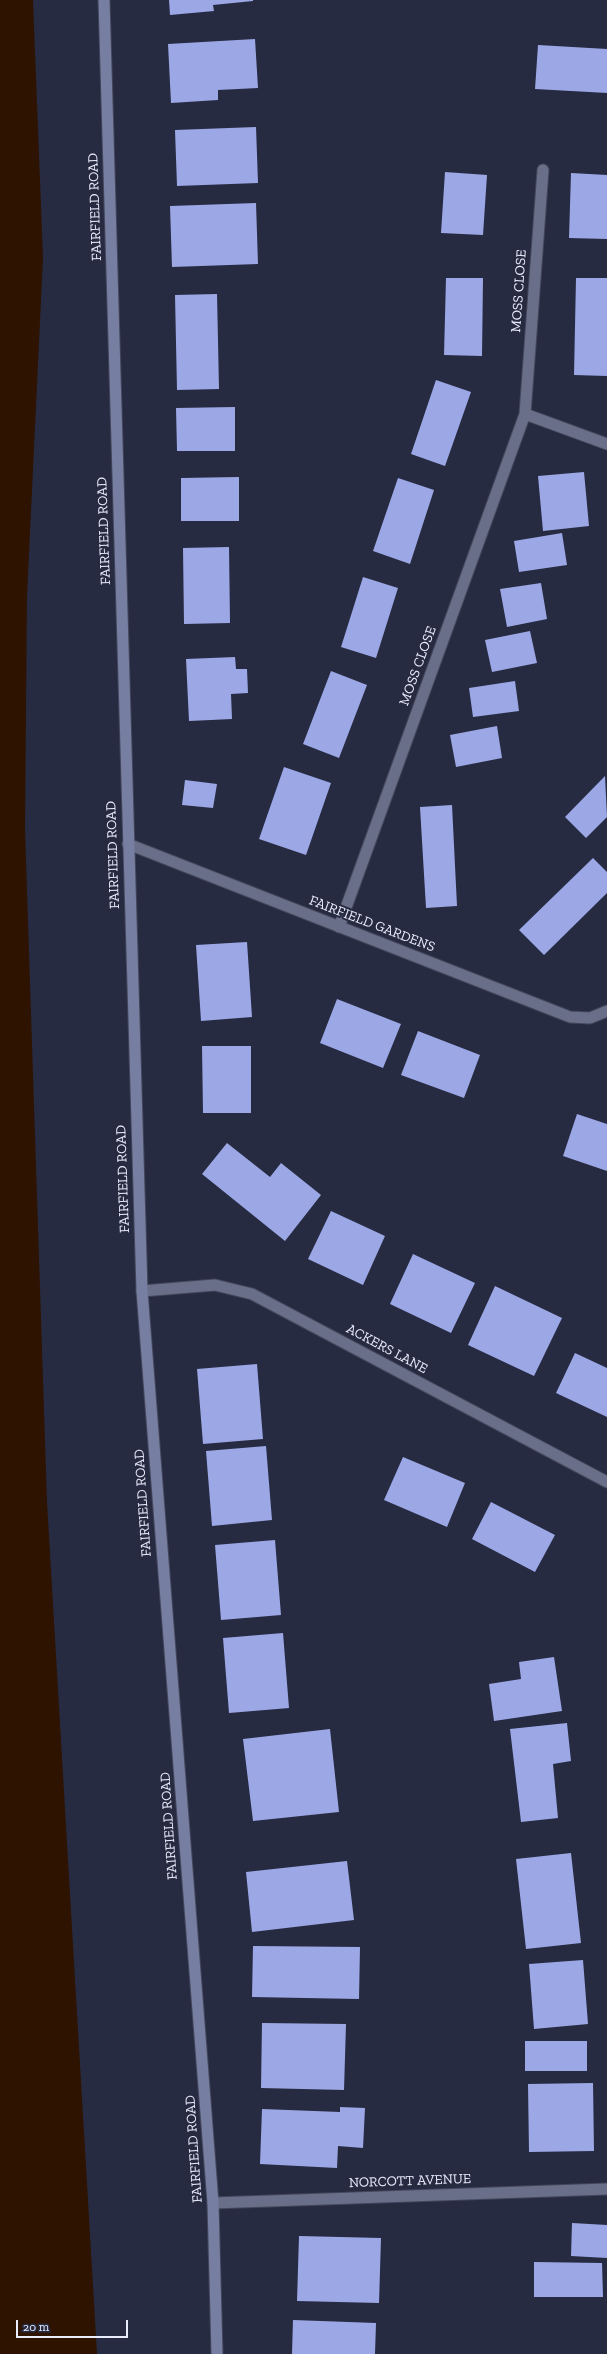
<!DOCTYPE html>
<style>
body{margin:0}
#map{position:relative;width:607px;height:2354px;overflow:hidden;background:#272b42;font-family:"Zilla Slab",serif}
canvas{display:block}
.scale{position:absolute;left:16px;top:2320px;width:112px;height:18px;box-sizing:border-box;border:2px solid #e8ecfb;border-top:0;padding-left:5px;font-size:12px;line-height:14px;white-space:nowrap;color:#e8ecfb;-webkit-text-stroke:3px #272b42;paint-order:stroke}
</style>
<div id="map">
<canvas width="607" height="2354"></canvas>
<div class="scale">20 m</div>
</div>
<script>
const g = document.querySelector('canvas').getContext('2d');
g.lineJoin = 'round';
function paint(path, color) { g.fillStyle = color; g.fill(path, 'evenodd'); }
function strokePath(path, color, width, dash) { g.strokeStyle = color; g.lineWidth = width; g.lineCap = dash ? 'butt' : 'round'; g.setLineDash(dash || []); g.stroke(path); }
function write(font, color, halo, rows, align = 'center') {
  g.font = font + ' "Zilla Slab",serif'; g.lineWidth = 4; g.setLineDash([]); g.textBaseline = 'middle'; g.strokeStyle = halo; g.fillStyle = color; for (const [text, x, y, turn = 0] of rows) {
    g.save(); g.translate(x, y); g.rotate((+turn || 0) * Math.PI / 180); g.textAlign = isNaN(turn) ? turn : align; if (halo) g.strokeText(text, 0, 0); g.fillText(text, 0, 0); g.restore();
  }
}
paint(new Path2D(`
 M0,0H33L43,258L27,596L25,830L47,1502L97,2354H0Z`), '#2e1300');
paint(new Path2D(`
 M169,0H253V1L213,5L214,11L170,15Z
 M255,39L258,88L218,90V100L171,103L168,44Z
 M538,45L607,49V93L535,89Z
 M256,127L258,183L177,186L175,130Z
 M445,172L487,175L483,235L441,233Z
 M571,173L607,175V239L569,238Z
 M256,203L258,264L172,267L170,206Z
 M446,278H483L482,356L444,355Z
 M576,278H607V376L574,375Z
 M217,294L219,389L177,390L175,295Z
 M436,380L471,392L445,466L411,454Z
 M235,407V451H177L176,408Z
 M584,472L589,526L543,531L538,476Z
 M239,477V521H181V478Z
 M398,478L434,490L410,564L373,551Z
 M562,533L567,565L519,572L514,541Z
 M229,547L230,623L184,624L183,548Z
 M363,577L398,588L376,658L341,647Z
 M541,583L547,619L507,627L500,589Z
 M530,631L537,663L492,672L485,640Z
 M235,657L236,669H247L248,693L231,694L232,719L189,721L186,659Z
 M331,671L367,685L339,758L303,744Z
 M515,681L519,711L473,717L469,688Z
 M497,726L502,758L456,767L450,735Z
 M284,767L331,783L306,855L259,839Z
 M605,776L607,817L586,838L565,817Z
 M185,780L217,784L213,808L182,805Z
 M452,805L457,906L426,908L420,807Z
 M593,858L607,872V893L544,955L519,930Z
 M247,942L252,1017L201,1021L196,945Z
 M337,999L401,1024L383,1068L320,1043Z
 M418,1031L480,1055L464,1098L401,1075Z
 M202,1046H251V1113H203Z
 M577,1114L607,1124V1171L563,1156Z
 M227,1143L270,1177L281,1163L321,1195L285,1241L202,1174Z
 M331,1211L385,1236L363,1285L308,1259Z
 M413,1254L475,1283L451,1333L390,1304Z
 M495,1286L562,1318L534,1376L468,1345Z
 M575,1353L607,1368V1417L556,1393Z
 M257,1364L263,1439L203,1444L197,1369Z
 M266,1446L272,1520L212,1526L206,1451Z
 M403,1457L465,1483L447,1527L384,1500Z
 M491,1502L555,1535L535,1572L472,1539Z
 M275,1540L281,1615L221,1620L215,1545Z
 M283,1633L289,1708L229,1713L223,1638Z
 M554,1657L562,1711L494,1721L489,1684L521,1679L519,1662Z
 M567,1723L571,1761L553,1764L558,1818L521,1822L510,1729Z
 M330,1729L339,1812L253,1821L243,1739Z
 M571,1853L581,1943L526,1949L516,1859Z
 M347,1861L354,1920L252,1932L246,1872Z
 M253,1946L360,1947L359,1999L252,1997Z
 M583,1960L588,2024L534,2029L529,1964Z
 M262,2023L346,2024L344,2090L261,2088Z
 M525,2041H587V2071H525Z
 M593,2083L594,2151L529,2152L528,2084Z
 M340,2107L365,2108L363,2148L338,2146L337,2168L260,2164L262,2109L340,2112Z
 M572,2223L607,2225V2258L571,2256Z
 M299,2236L381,2238L379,2303L297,2301Z
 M534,2262L602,2263L603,2297H534Z
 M293,2320L376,2323L375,2354H292Z`), '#9ca8e6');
const minor = new Path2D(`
 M525,414L543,170
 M128,844L570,1017L590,1018L607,1011
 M339,927L525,414L607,444
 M142,1291L215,1285L252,1294L607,1482
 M213,2203L607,2189`);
const secondary = new Path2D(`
 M104,0L142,1291L213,2203L217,2354`);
strokePath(minor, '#44475b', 13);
strokePath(secondary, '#44475b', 13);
strokePath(minor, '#696f89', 11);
strokePath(secondary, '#767ea2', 11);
write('14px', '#e8ecfb', '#272b42', [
 ["FAIRFIELD ROAD",95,207,-92],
 ["MOSS CLOSE",519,291,-86],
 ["FAIRFIELD ROAD",104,531,-92],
 ["MOSS CLOSE",418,666,-70],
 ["FAIRFIELD ROAD",113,855,-92],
 ["FAIRFIELD GARDENS",372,924,21],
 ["FAIRFIELD ROAD",123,1179,-92],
 ["ACKERS LANE",387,1349,28],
 ["FAIRFIELD ROAD",143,1503,-94],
 ["FAIRFIELD ROAD",169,1826,-94],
 ["FAIRFIELD ROAD",194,2149,-94],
 ["NORCOTT AVENUE",410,2181,-2]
]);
</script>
